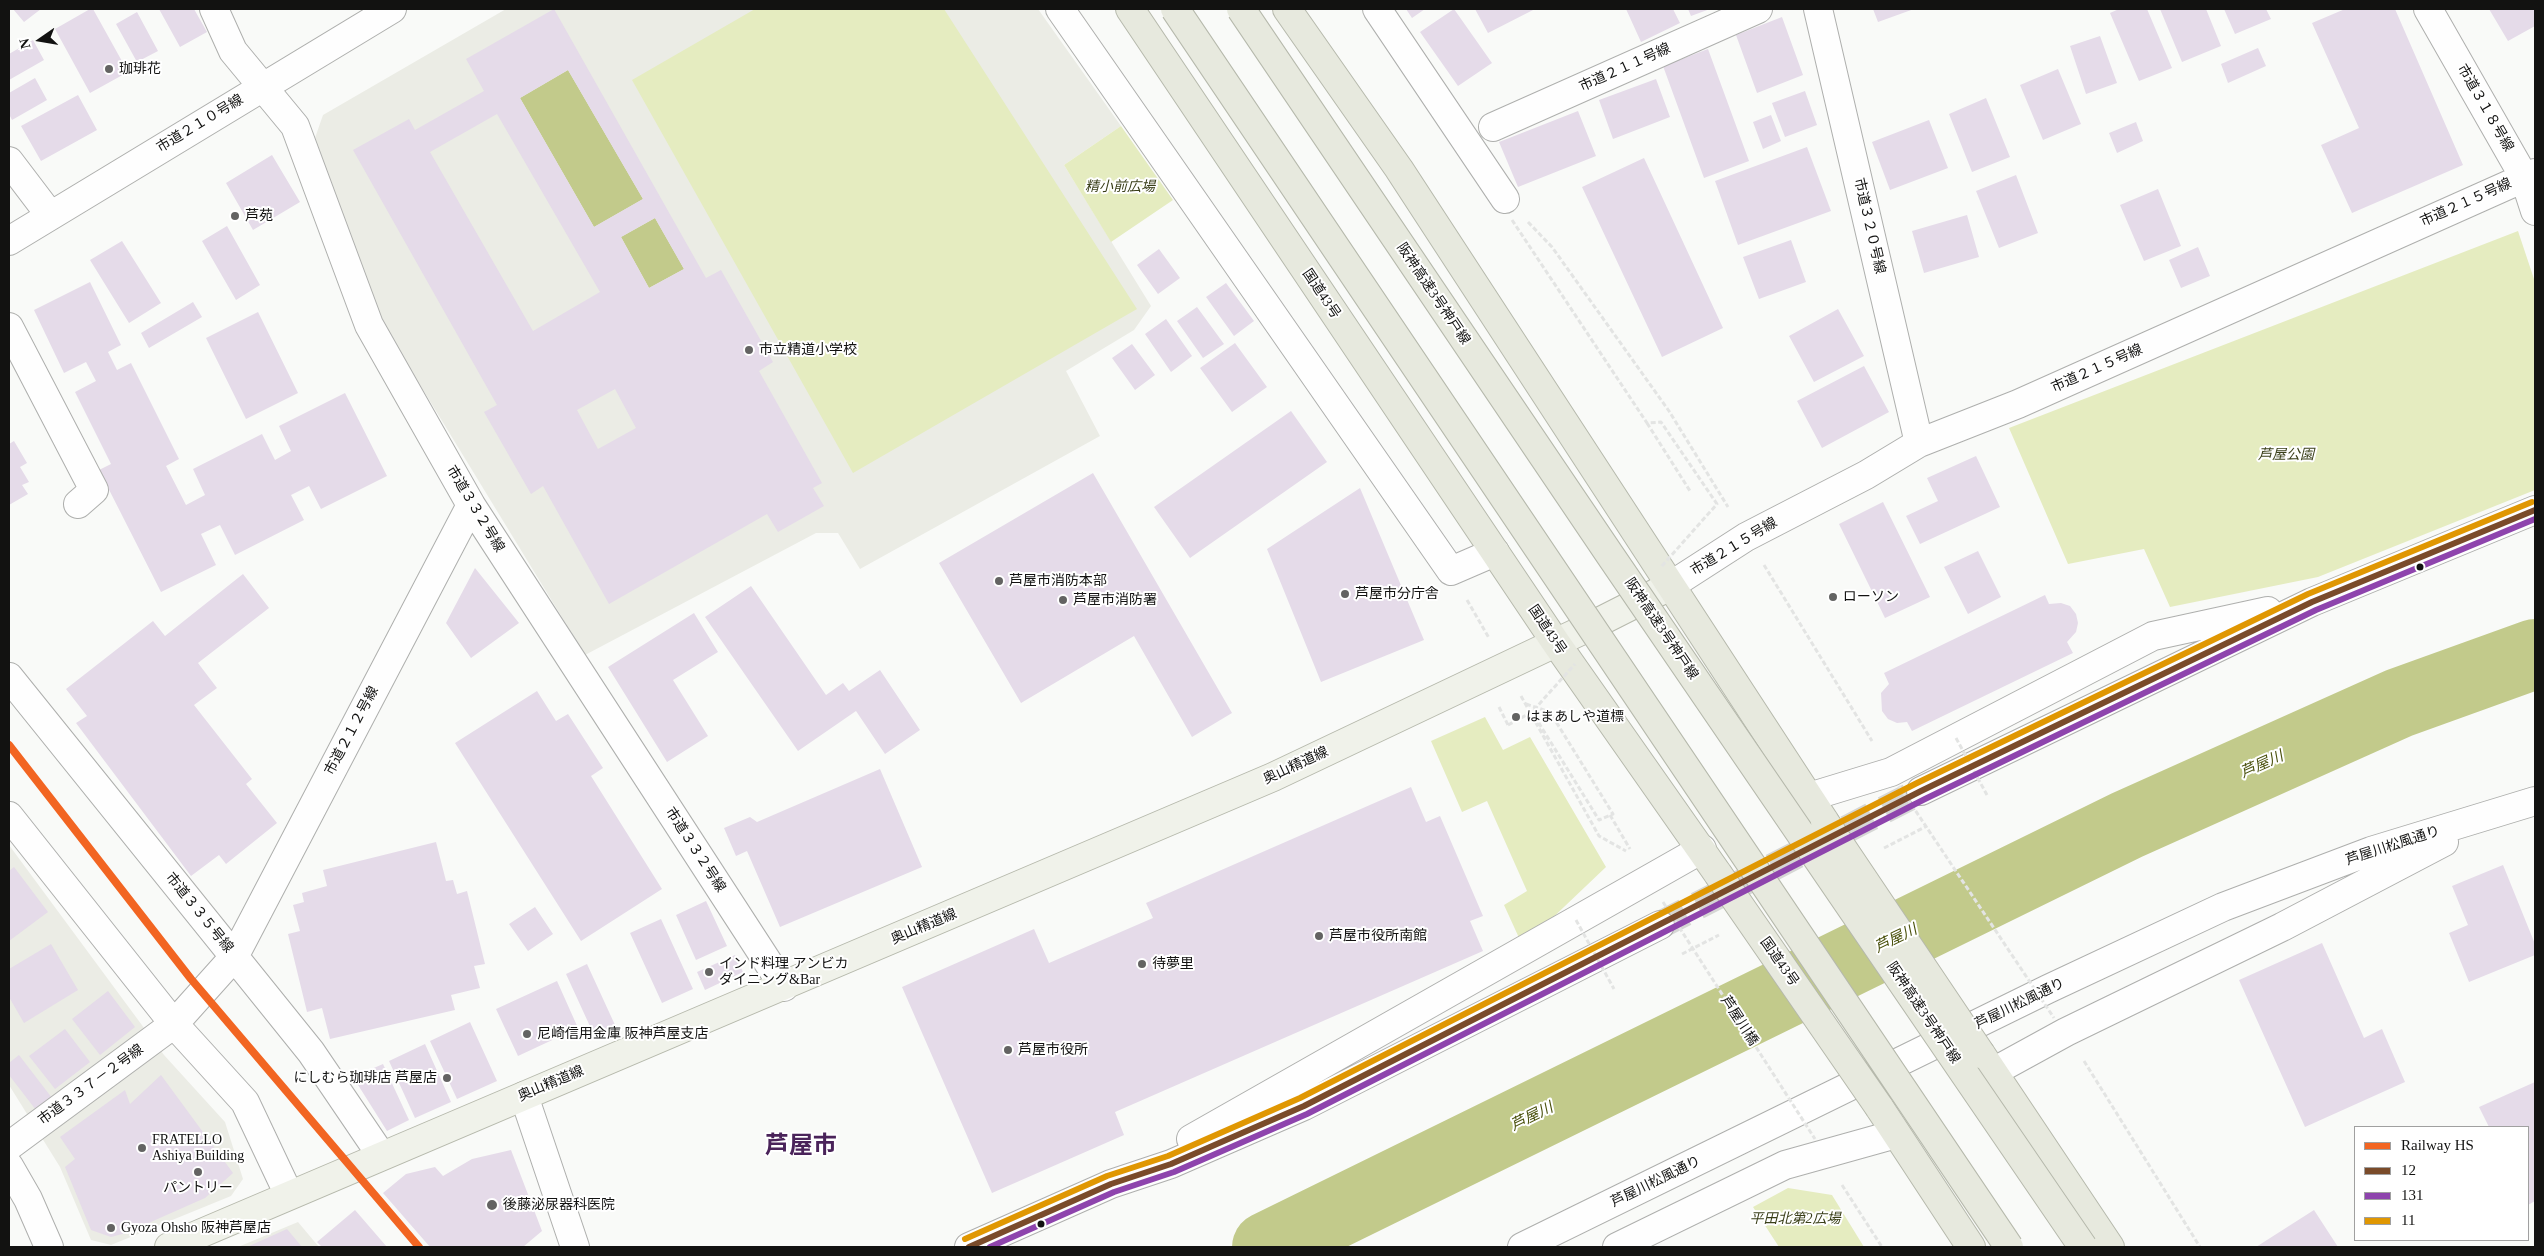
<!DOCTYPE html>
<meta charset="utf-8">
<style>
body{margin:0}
#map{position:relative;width:2544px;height:1256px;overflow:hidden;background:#f9faf8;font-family:"Times New Roman",serif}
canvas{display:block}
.frame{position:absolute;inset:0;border:10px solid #121211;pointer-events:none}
.legend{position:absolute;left:2354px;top:1126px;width:175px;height:115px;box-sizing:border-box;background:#fff;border:1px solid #a0a0a0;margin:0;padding:6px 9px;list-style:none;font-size:15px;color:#121211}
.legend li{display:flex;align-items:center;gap:10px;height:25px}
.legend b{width:25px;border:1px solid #a0a0a0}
.north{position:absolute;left:15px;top:15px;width:50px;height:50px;-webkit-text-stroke:4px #fff;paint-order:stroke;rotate:257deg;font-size:14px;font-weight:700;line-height:20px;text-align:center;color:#121211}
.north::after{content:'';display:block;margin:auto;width:18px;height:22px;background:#121211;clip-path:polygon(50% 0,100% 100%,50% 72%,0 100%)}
</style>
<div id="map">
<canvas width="2544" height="1256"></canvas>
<div class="frame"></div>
<ul class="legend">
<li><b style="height:6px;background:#f26522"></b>Railway HS</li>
<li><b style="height:6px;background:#7a4b2a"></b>12</li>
<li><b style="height:6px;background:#8e44ad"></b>131</li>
<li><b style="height:6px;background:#e09702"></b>11</li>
</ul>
<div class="north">N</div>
</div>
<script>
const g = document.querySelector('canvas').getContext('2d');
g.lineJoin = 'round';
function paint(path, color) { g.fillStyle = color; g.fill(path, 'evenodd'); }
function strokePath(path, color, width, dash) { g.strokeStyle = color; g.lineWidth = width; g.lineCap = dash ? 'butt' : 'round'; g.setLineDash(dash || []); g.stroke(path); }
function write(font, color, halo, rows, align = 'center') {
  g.font = font + ' "Times New Roman","Noto Sans JP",serif'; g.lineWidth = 4; g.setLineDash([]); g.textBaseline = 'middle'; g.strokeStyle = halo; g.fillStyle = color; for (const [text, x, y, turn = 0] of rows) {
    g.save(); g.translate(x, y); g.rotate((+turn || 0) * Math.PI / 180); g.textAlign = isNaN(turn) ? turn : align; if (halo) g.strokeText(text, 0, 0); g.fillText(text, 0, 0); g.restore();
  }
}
paint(new Path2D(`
 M506,9H1038L1121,126L1064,165L1151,306L1134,330L1066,371L1100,436L860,569L838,533H816L585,655L381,321L315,138L323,115Z
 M9,845L164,1055L225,1122L243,1179L231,1196L111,1245L91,1240L60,1167L9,1085Z
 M298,1222L319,1247H238Z`), '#ebece5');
paint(new Path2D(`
 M755,9H944L1137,309L853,473L632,80Z
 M1121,126L1173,200L1111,242L1064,165Z
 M2518,231L2535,282V490L2318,577L2170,607L2144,549L2068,564L2009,428Z
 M1485,717L1503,750L1530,737L1606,867L1544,926L1520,940L1504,905L1527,891L1487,801L1462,812L1431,741Z
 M1788,1188L1832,1195L1864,1247H1779L1753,1207Z`), '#e5ecc0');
paint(new Path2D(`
 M568,70L643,199L594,227L520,98Z
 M655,218L684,269L649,288L621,237Z`), '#c2ca8b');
strokePath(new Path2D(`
 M1267,1247L2127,825L2399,703L2535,654`), '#c2ca8b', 70);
paint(new Path2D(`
 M13,9H41L24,22Z
 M90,9H93L128,72L90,93L55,29Z
 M159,9H194L207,32L180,47Z
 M554,9L706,278L721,270L773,362L759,371L822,483L813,488L824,506L778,532L767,514L609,604L543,486L531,494L484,412L497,405L353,150L409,119L415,130L484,91L466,59ZM568,70L643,199L594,227L520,98ZM497,114L600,292L533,331L430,152ZM655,218L684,269L649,288L621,237ZM615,389L636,428L598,449L577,410Z
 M1406,9H1425L1412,18Z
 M1454,9L1492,63L1458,86L1420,32Z
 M1475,9H1535L1488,33Z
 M1626,9H1673L1680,23L1641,42Z
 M1688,9H1710L1691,16Z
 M1873,9H1914L1878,22Z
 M2119,9H2147L2172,68L2139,81L2110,13Z
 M2160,9H2206L2221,46L2182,62Z
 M2224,9H2266L2271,19L2235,34Z
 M2345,9H2395L2463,165L2352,213L2321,145L2359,128L2312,23Z
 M2489,9H2535V26L2508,41Z
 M137,12L158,51L137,62L116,24Z
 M1782,17L1803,75L1757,93L1736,35Z
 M2100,36L2117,83L2086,94L2070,46Z
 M33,40L44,60L9,80V54Z
 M2258,48L2266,66L2228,83L2221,64Z
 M1708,49L1749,161L1704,178L1663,66Z
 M2058,69L2081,124L2043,140L2020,85Z
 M35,78L47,100L12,120L9,114V93Z
 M1656,79L1670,117L1613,139L1599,100Z
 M1805,91L1817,125L1785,137L1772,103Z
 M78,95L97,130L41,161L21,126Z
 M1986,98L2010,157L1972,172L1949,114Z
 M1578,111L1596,156L1518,187L1499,142Z
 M1771,115L1781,141L1763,149L1753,122Z
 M1929,120L1948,168L1890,190L1872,142Z
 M2136,122L2143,141L2117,153L2109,133Z
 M1807,147L1831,211L1738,245L1715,181Z
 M272,155L300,202L253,230L226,183Z
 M1644,158L1723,328L1662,357L1582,187Z
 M2016,175L2038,233L1999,248L1976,191Z
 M2158,189L2181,246L2144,261L2120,205Z
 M1967,215L1979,257L1924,273L1912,231Z
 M227,226L260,285L236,300L202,241Z
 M1791,240L1806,282L1759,299L1743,257Z
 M122,241L161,303L129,323L90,260Z
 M2198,247L2210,276L2181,288L2169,260Z
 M1159,249L1180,278L1158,294L1137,265Z
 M90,282L121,345L108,352L117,370L131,363L179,459L166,466L186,505L205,495L193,469L262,434L275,460L291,451L279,426L345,393L387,476L321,509L309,486L291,495L304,520L235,555L220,525L201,534L216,565L161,592L99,470L111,464L75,392L96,381L86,362L64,373L34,310Z
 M1226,283L1254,321L1234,336L1206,297Z
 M193,302L202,317L149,348L141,333Z
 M1197,307L1224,344L1203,358L1177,321Z
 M1838,309L1864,356L1814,382L1789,336Z
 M258,312L298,393L246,419L206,338Z
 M1166,319L1192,356L1171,372L1145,334Z
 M1235,343L1267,387L1232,412L1200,368Z
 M1132,344L1155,375L1135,390L1112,358Z
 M1864,366L1889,412L1822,448L1797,401Z
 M1291,411L1327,462L1190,558L1154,507Z
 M14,441L27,463L20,467L29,482L22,485L28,494L9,505V444Z
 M1976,456L2000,507L1920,544L1906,516L1938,501L1927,478Z
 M1093,473L1232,713L1192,737L1134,636L1021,703L939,563Z
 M1360,488L1424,640L1321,682L1267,549Z
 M1883,502L1930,597L1885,618L1839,524Z
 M1978,551L2001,597L1968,614L1944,567Z
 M475,568L519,623L471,658L446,623Z
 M243,574L269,608L198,663L217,688L194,705L252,779L246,784L277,823L226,864L219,855L191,876L76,723L87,716L66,689L153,621L165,636Z
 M751,586L826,695L843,683L849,691L880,670L920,730L885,754L856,711L798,751L705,617Z
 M2045,595L2049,604L2061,603L2070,606L2076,614L2078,623L2076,632L2067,642L2073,653L1912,731L1907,722L1897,723L1888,719L1882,711L1881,693L1889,684L1884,673Z
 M694,613L718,652L673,680L708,736L667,762L608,667Z
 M537,691L556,721L568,714L603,768L591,776L662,889L581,941L455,743Z
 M880,769L922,867L780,927L747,851L736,856L724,828L750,817L757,822Z
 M1411,787L1426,822L1440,816L1483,916L1470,921L1483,951L1115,1112L1124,1135L992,1193L902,987L1034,929L1049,963L1153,918L1146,903Z
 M436,842L446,881L453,880L457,894L467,891L485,964L474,966L480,988L451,995L455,1010L330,1039L322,1008L307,1012L288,934L300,931L293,905L304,902L302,893L327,886L323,870Z
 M2503,865L2535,944V955L2469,982L2449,933L2468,925L2452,886Z
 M14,867L48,912L9,941V871Z
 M706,901L727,946L696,960L676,915Z
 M535,907L553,934L528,951L509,924Z
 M661,919L693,989L662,1003L630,933Z
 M2322,943L2364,1038L2382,1029L2405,1082L2305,1127L2239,980Z
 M51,944L78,990L24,1023L9,997V969Z
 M735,955L743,972L705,990L697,972Z
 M587,964L615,1025L594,1035L566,974Z
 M557,981L578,1028L518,1056L496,1009Z
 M108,991L135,1027L100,1055L72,1019Z
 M470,1022L497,1081L457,1099L430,1041Z
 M65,1029L90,1062L55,1089L29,1056Z
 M425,1044L451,1102L415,1118L389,1061Z
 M19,1055L52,1098L36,1110L9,1075V1063Z
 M383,1064L409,1120L387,1131L353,1077Z
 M161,1075L233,1173L205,1198L126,1233L111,1237L91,1230L65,1167L75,1159L60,1137L125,1090L130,1104Z
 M2535,1082V1201L2528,1205V1127H2489L2479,1107Z
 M511,1150L542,1231L523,1247H430L383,1193L406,1174L435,1167L443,1176L472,1159Z
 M355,1210L387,1247H322L317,1242Z
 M2314,1210L2338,1247H2256Z
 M287,1229L302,1247H247Z`), '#e5dbe9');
strokePath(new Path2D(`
 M1660,925L1921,791`), '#d6d7d5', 28, [28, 14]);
const minor = new Path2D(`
 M214,9L233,51L295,126L369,325L471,505L784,987
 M1060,9L1451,571L1495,552
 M1377,9L1505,199
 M1818,9L1919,443
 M2428,9L2524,177L2535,211
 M1493,127L1758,9
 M9,161L50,215
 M9,241L392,9
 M9,327L94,490L78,504
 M1670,586L1746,537L1866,475L1919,443L2018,404L2535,173
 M9,677L311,1052L381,1155
 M1921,791L2312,602L2535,510
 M1809,797L1891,772L2153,636L2268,611
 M9,816L174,1024L245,1102L289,1195
 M1993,1072L2066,1032L2282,927L2444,842
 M524,1096L575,1247
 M1191,1139L1702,849
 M9,1146L174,1024L234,957L471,505
 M9,1166L28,1199L49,1247
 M969,1247L1111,1184L1171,1164L1304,1106L1660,925
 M1522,1247L2048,989L2223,907L2371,851L2535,801
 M1617,1247L1785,1165L1896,1134`);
const major = new Path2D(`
 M169,1247L1273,777L1589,627L1670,586`);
const highway = new Path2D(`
 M1130,9L1556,643L1718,874
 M1287,9L1399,169L1825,822
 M1981,1054L2110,1247
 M1879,1107L1971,1247`);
strokePath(minor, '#aeafad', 30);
strokePath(major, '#b6b9ac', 30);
strokePath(highway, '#b6b9ac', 30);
strokePath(new Path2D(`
 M1528,222L1552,247L1669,411L1728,507
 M1647,423L1690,491
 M1764,565L1872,741
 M1467,600L1489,638
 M1521,696L1599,836L1626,851
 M1526,704L1550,712L1613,814L1599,820L1532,712
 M1499,707L1508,725
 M1610,815L1630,849
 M1884,848L1927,826
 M1682,954L1719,935
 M2084,1061L2200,1247
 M1842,1185L1882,1247`), '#e3e4e3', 3, [5, 2.5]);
strokePath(minor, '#fefefe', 28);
strokePath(major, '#f0f2ea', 28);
strokePath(highway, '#e7e9de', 28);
const highwayBridge = new Path2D(`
 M1175,9L2009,1247
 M1241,9L1610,555L2083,1247
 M1825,822L1981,1054
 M1718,874L1879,1107`);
strokePath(highwayBridge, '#b6b9ac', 30, []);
strokePath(new Path2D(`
 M1512,220L1647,423L1661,422L1717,504L1661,567
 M1508,725L1532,712L1575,664
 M1956,738L1987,795
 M1899,786L2054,1018
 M1663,902L1815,1139
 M1576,920L1614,989`), '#e3e4e3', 3, [5, 2.5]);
strokePath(highwayBridge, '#e7e9de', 28);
strokePath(new Path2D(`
 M969,1247L1111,1184L1171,1164L1304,1106L1921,791L2312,602L2535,510`), '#7a4b2a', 6);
strokePath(new Path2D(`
 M990,1247L1114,1192L1174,1172L1307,1114L1925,799L2316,610L2535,519`), '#8e44ad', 6);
strokePath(new Path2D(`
 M965,1239L1107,1176L1168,1156L1300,1098L1917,783L2308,594L2532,502`), '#e09702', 6);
strokePath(new Path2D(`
 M9,745L191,979L419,1247`), '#f26522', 8);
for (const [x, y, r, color] of [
 [109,69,5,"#636362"],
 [235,216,5,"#636362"],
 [749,350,5,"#636362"],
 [2420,567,4.5,"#121211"],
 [999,581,5,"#636362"],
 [1345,594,5,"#636362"],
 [1833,597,5,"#636362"],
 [1063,600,5,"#636362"],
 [1516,717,5,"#636362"],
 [1319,936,5,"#636362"],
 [1142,964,5,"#636362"],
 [709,972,5,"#636362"],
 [527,1034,5,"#636362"],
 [1008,1050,5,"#636362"],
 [447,1078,5,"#636362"],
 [142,1148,5,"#636362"],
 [198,1172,5,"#636362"],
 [492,1205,6,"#636362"],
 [1041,1224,4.5,"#121211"],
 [111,1228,5,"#636362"]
]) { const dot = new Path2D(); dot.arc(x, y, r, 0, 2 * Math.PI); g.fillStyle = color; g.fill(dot); strokePath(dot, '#fff', 2); }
write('14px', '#121211', '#fff', [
 ["市道２１１号線",1625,68,-24],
 ["市道３１８号線",2485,108,60],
 ["市道２１０号線",200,124,-31],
 ["市道２１５号線",2466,203,-24],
 ["市道３２０号線",1869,226,77],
 ["国道43号",1321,294,56],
 ["阪神高速3号神戸線",1433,294,56],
 ["市道２１５号線",2097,369,-24],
 ["市道３３２号線",475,509,59],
 ["市道２１５号線",1734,547,-31],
 ["阪神高速3号神戸線",1661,629,56],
 ["国道43号",1547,630,56],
 ["市道２１２号線",352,731,-62],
 ["奥山精道線",1296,766,-25],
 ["芦屋川松風通り",2393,846,-18],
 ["市道３３２号線",695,850,57],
 ["市道３３５号線",199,913,51],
 ["奥山精道線",924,927,-23],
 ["国道43号",1779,962,55],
 ["芦屋川松風通り",2020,1004,-26],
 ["阪神高速3号神戸線",1923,1013,56],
 ["芦屋川橋",1739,1021,57],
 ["奥山精道線",551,1084,-23],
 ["市道３３７－２号線",91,1085,-36],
 ["芦屋川松風通り",1656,1182,-26]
]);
write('14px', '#121211', '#fff', [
 ["珈琲花",119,69],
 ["芦苑",245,216],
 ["市立精道小学校",759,350],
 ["芦屋市消防本部",1009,581],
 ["芦屋市分庁舎",1355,594],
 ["ローソン",1843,597],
 ["芦屋市消防署",1073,600],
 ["はまあしや道標",1526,717],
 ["芦屋市役所南館",1329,936],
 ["インド料理 アンビカ",719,964],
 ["ダイニング&Bar",719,980],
 ["待夢里",1152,964],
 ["尼崎信用金庫 阪神芦屋支店",537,1034],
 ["芦屋市役所",1018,1050],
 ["にしむら珈琲店 芦屋店",437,1078,"right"],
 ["FRATELLO",152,1140],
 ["Ashiya Building",152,1156],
 ["パントリー",198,1188,"center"],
 ["後藤泌尿器科医院",503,1205],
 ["Gyoza Ohsho 阪神芦屋店",121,1228]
], 'left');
write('italic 14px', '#393e18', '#fff', [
 ["精小前広場",1120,187],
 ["芦屋公園",2286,455],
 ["平田北第2広場",1795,1219]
]);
write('italic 15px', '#4a510c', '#fff', [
 ["芦屋川",2262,765,-24],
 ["芦屋川",1896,939,-26],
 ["芦屋川",1532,1117,-26]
]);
write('bold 24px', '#4a235a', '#fff', [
 ["芦屋市",801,1147]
]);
</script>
